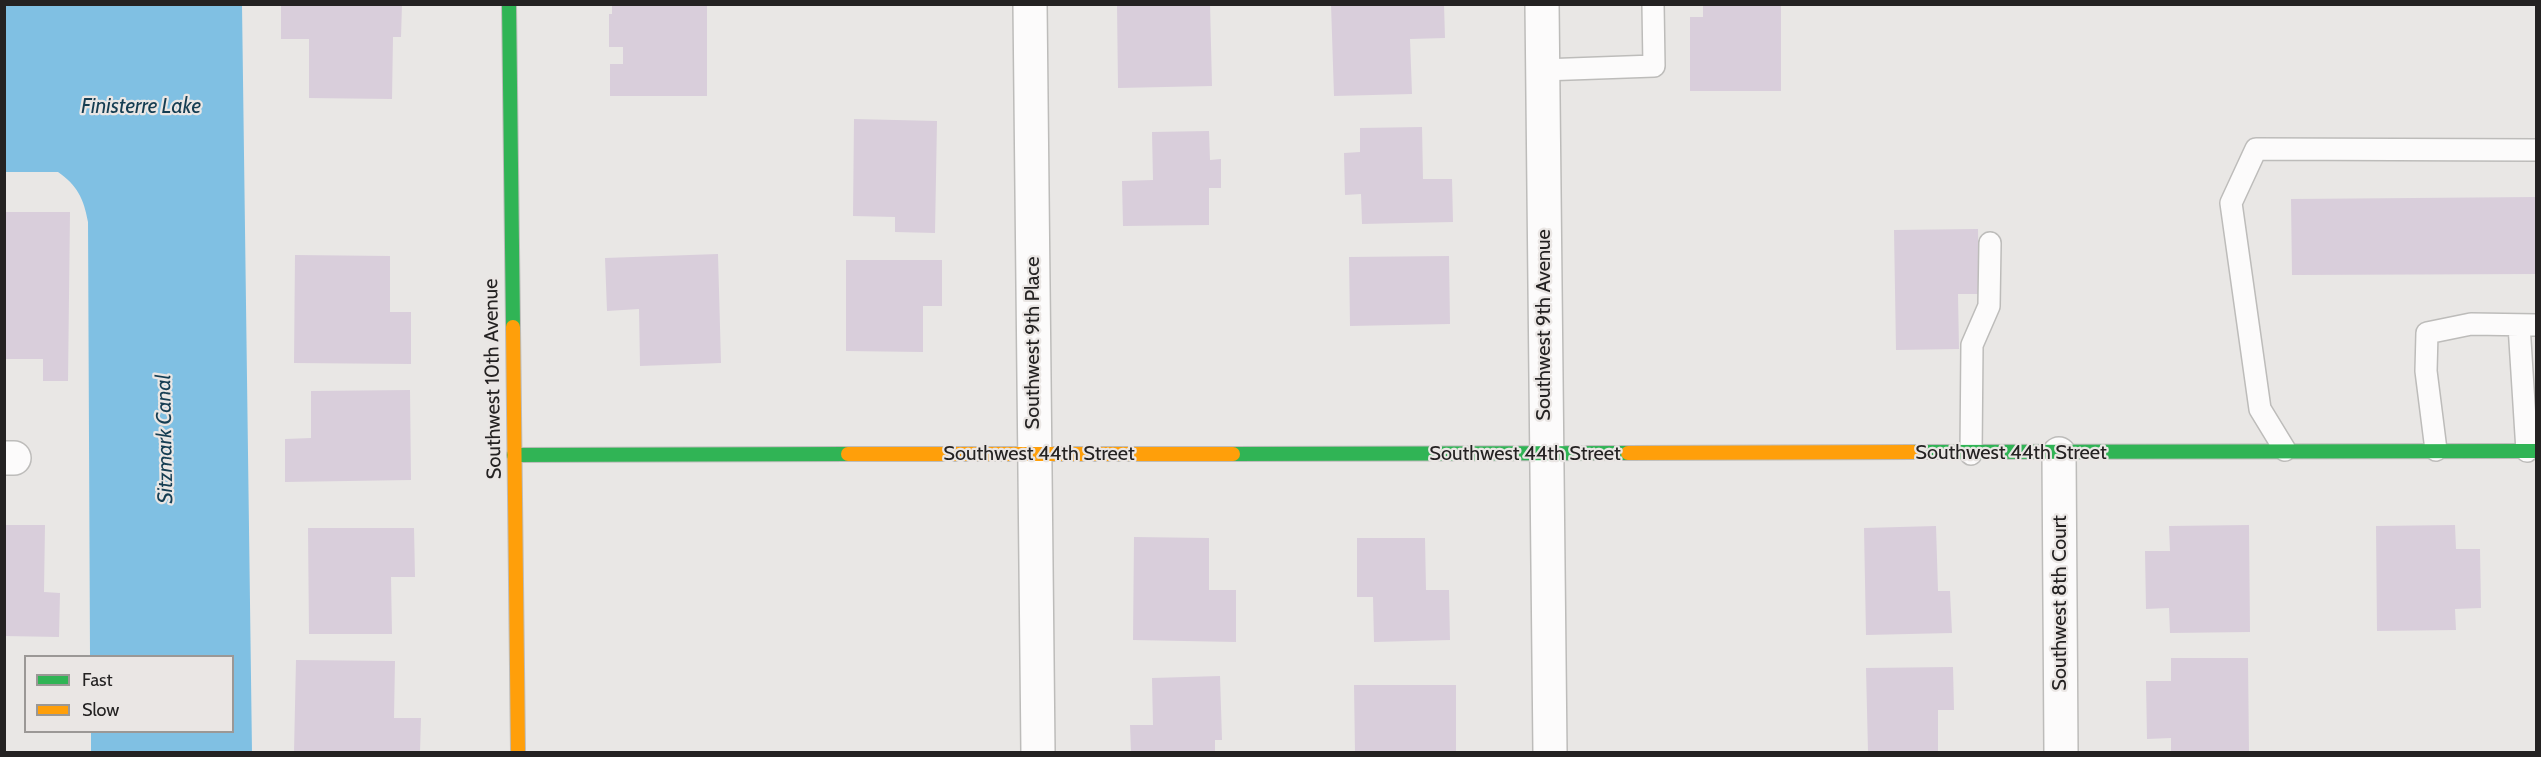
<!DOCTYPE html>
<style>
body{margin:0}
#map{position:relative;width:2541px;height:757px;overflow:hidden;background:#e9e7e5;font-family:Cabin,sans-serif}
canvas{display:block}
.frame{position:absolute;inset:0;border:6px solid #242222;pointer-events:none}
.legend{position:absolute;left:24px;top:655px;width:210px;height:78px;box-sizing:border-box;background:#eae6e4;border:2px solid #9b9896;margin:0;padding:8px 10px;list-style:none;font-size:18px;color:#242222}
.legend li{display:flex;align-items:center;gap:12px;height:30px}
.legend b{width:30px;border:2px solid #9b9896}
</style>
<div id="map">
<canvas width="2541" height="757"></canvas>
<div class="frame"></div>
<ul class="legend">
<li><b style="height:8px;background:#30b455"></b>Fast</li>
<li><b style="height:8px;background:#ff9f0a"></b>Slow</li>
</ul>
</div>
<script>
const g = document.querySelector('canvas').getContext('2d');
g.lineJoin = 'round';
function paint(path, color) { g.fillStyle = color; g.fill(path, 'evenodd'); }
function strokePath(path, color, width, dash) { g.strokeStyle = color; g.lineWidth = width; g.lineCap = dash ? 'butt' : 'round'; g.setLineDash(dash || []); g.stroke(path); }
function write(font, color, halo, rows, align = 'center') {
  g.font = font + ' Cabin,sans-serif'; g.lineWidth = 4.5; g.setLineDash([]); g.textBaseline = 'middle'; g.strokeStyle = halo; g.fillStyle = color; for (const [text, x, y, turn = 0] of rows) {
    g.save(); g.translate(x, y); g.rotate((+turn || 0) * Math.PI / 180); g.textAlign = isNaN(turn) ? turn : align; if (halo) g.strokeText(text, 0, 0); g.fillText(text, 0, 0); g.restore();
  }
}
paint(new Path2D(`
 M4,5H242L252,752H91V732H232V656H90L88,222C84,199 77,185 58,172H5Z`), '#80c0e3');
paint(new Path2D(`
 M281,4H402L401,37H393L392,99L309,98V39H281Z
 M612,4H707V96H610V64H623V47H609V14H612Z
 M1117,4H1210L1212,86L1118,88Z
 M1331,4H1444L1445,38L1410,39L1412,94L1334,96Z
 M1703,4H1781V91H1690V17H1703Z
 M854,119L937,121L935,233L895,232V217L853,216Z
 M1422,127L1423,179H1452L1453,222L1362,224L1361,194L1345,195L1344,153L1360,152V128Z
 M1209,131L1210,160L1221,159V188H1209V225L1123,226L1122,181L1153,180L1152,132Z
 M2536,197V274L2292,275L2291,199Z
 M4,212H70L68,381H43V359H4Z
 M1978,229L1979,294H1958L1959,349L1896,350L1894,230Z
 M718,254L721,363L640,366L639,309L607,311L605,258Z
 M295,255L390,256V312H411V364L294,363Z
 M1449,256L1450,324L1350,326L1349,257Z
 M846,260H942V306H923V352L846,351Z
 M410,390L411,480L285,482V439L311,438V391Z
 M4,525H45L44,592L60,593L59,637L4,636Z
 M2249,525L2250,632L2170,633L2169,608L2146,609L2145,551H2170L2169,526Z
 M2455,525L2456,549H2480L2481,608L2455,609L2456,630L2377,631L2376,526Z
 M1936,526L1938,591H1950L1952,633L1866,635L1864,528Z
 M308,528H414L415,577H391L392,634H309Z
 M1134,537L1209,538V590H1236V642L1133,640Z
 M1357,538H1425L1426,590H1449L1450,640L1374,642L1373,597H1357Z
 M2171,658H2248L2249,752H2171V738L2147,739L2146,681H2171Z
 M296,660L395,661L394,718H421L420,752H294Z
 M1953,667L1954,710H1938V752H1868L1866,668Z
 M1220,676L1222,740H1215V752H1131L1130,725H1153L1152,678Z
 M1354,685H1456V752H1355Z`), '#d9cedb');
const lane = new Path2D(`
 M1542,70L1654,66L1653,4
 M2519,325L2527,451
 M2285,450L2260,409L2231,203L2256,149L2536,150
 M2436,450L2426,371L2427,333L2471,324L2536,325
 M1971,454L1972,345L1989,306L1990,243`);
const street = new Path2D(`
 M1030,4L1038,752
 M1542,4L1550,752
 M2059,454L2061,752
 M4,458H14`);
const fast = new Path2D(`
 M509,4L513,327
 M1913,452L2536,451
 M1233,454L1628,453
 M514,455L848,454`);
const slow = new Path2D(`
 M513,327L518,752
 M1628,453L1913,452
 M848,454H1233`);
strokePath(lane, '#bdbcba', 24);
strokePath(street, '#bdbcba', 36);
strokePath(fast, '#bdbcba', 16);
strokePath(slow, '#bdbcba', 16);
strokePath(lane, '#fcfbfb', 21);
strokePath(street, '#fcfbfb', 33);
strokePath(fast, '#30b455', 14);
strokePath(slow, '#ff9f0a', 14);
write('20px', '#242222', '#eae6e4', [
 ["Southwest 9th Avenue",1544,325,-90],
 ["Southwest 9th Place",1033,343,-90],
 ["Southwest 10th Avenue",493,379,-91],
 ["Southwest 44th Street",2011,453],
 ["Southwest 44th Street",1039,454],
 ["Southwest 44th Street",1525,454],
 ["Southwest 8th Court",2060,603,-90]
]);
write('italic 21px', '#153d52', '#eae6e4', [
 ["Finisterre Lake",141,107],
 ["Sitzmark Canal",165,439,-91]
]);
</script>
